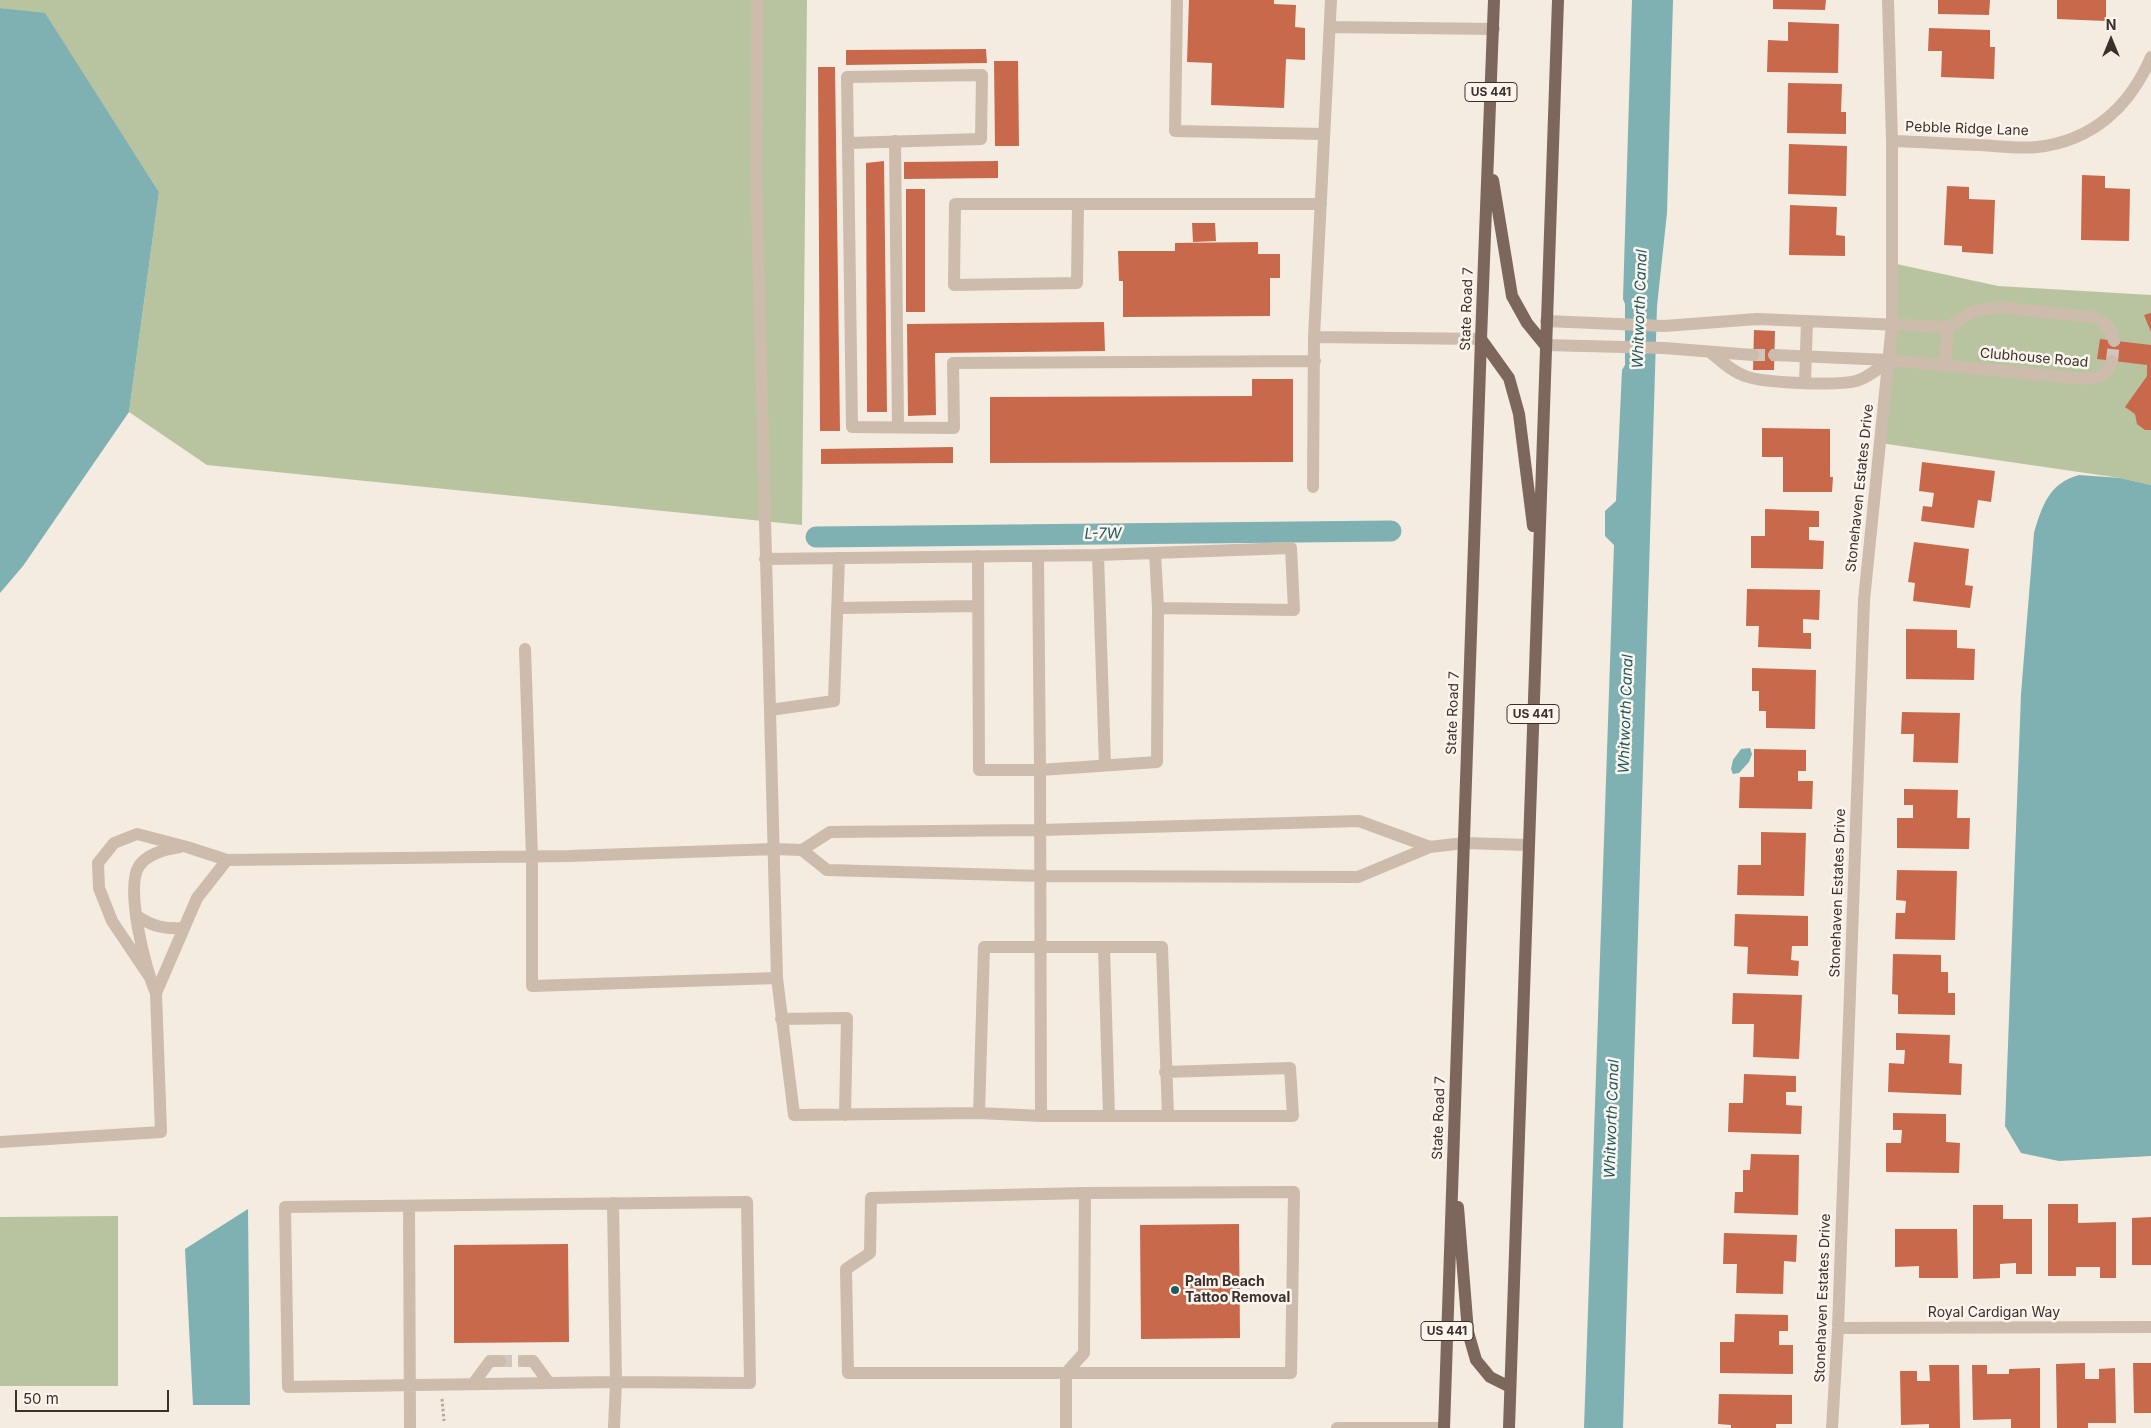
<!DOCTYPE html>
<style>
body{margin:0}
#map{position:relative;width:2151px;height:1428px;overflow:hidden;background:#f4ebe1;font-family:Inter,sans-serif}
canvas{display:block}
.north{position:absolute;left:2086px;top:15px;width:50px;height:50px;-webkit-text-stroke:4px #fbf5ee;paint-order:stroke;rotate:0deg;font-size:14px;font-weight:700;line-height:20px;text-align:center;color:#3b302b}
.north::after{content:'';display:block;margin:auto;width:18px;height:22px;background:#3b302b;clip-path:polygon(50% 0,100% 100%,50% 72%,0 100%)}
.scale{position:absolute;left:15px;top:1390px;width:154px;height:22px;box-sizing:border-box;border:2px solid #3b302b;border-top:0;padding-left:6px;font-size:15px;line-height:18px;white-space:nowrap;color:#3b302b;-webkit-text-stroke:4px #fbf5ee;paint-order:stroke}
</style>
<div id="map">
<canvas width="2151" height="1428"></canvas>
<div class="north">N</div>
<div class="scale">50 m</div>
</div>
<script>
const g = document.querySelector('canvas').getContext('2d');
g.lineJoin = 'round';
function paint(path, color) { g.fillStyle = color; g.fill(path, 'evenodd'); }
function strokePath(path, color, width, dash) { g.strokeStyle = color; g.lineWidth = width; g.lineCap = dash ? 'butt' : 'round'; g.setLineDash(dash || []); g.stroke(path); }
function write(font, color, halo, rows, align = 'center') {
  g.font = font + ' Inter,sans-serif'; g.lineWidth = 5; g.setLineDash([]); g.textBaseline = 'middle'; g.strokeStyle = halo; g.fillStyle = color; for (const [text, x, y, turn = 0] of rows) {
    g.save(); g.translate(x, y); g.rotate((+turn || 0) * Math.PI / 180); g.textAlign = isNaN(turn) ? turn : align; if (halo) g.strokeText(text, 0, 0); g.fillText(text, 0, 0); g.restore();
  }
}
paint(new Path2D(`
 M0,0H807L802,525L207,465L129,412L159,192L45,14L0,8Z
 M1892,263L1998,286L2151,295V485L2120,478L1880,443Z
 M118,1216V1386H0V1217Z`), '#b8c4a0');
paint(new Path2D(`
 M1632,0H1673L1667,213L1657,306L1623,1428H1584L1614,545L1605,536V511L1616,501L1622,370L1625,365V304L1623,299Z
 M0,8L45,13L159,192L129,412L23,566L0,593Z
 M2079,475L2120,478L2151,485V1156L2059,1161L2021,1153L2005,1126L2021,694L2034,533C2042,506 2049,483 2079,475Z
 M1750,748L1752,754L1749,762L1739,773L1733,774L1731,769L1733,760L1741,749Z
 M248,1209L250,1405H193L185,1249Z`), '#7fb0b2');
strokePath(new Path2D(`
 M816,537L1391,531`), '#7fb0b2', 21);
paint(new Path2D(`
 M1189,0H1274V4L1296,5L1295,27L1305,28V60L1286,59L1284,108L1211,105L1212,63L1187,62Z
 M1773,0H1826L1825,10L1773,9Z
 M1938,0H1990L1989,15L1938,14Z
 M2057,0H2106V21L2057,19Z
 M1788,22L1839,24L1838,73L1767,72L1768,40L1788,41Z
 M1929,28L1990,30V47H1995L1994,79L1941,77L1942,51H1928Z
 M986,49L987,63L846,65V50Z
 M994,61H1018L1019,146H995Z
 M818,67H835L840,431H820Z
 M1788,83L1842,84L1841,112H1846V134L1787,133Z
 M1789,144L1847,146L1846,196L1788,194Z
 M884,161L887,412H867L866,163Z
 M998,161V178L904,179V162Z
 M2082,175L2105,176V188L2130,189L2129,241L2081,240Z
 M1947,186L1969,187V199L1995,200L1993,254L1962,252V246L1944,245Z
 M906,189H925V312H906Z
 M1790,205L1837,207L1836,235L1845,236V256L1789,255Z
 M1192,223H1215L1216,241L1193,242Z
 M1258,242V254H1280V278H1270V316L1123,317V281H1119L1118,251H1175V243Z
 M2151,313V332L2144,315Z
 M1104,322L1105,351L935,353L936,415L908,416L907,324Z
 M1754,330L1775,331L1774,370H1753Z
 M2100,339L2151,345V430H2145L2137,424L2135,414L2125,407L2147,376V365L2097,359Z
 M1252,379H1293V462L990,463V397L1252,396Z
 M1762,428L1830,429V477H1833L1832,492H1783V457H1762Z
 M953,447V463L821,464V449Z
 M1922,462L1995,471L1991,502L1978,500L1974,528L1921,521L1923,506L1932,507L1934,493L1919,491Z
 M1765,509L1819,511V527H1809V540L1824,541L1823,569L1751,568V536H1765Z
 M1914,542L1969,549L1965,585L1973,586L1970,608L1913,601L1915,583L1908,582Z
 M1747,589L1820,590L1819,620L1803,619V633H1811V649L1758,647L1759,626H1746Z
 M1906,629L1957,630V648L1975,649L1974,680L1906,679Z
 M1752,668L1816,670L1815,729L1766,728V711H1759V691H1752Z
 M1902,712L1960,713L1958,763L1913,762L1914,734H1901Z
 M1754,749L1806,750V771H1798V781H1813L1812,809L1739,808L1740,777H1754Z
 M1904,789L1958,790L1957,818H1970L1969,849L1897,848V818H1913V805H1904Z
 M1761,832L1806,833L1804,896L1737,895L1738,865H1761Z
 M1897,870L1957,871L1955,940L1895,939L1896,913H1905L1906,901L1896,900Z
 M1735,914L1808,916V946H1792L1791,960L1799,961L1798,976L1747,974L1748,947L1734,946Z
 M1893,954L1941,955V972H1948V993H1955V1015L1898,1014V995L1892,994Z
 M1733,993L1802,995L1799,1059L1753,1057L1754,1024H1732Z
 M1896,1033L1950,1035L1949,1063L1962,1064L1961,1095L1888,1092L1889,1063L1904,1064L1905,1050H1896Z
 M1744,1074L1796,1076V1092H1786V1105L1802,1106L1801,1134L1728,1132L1729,1103H1743Z
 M1893,1113L1946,1114V1142L1960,1143L1959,1173L1886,1172V1143H1901L1902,1130H1893Z
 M1751,1154L1799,1155L1798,1215L1734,1213L1735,1192H1743V1170H1750Z
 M2048,1204H2078V1223L2116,1222V1278H2100V1267H2076V1276H2048Z
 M1973,1205H2003V1219H2032V1274H2016V1263L2000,1264V1278L1973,1279Z
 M2151,1217V1265H2132V1218Z
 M1239,1224L1240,1338L1141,1339L1140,1225Z
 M1895,1229H1957L1958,1278H1919V1266L1895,1267Z
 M1724,1233L1797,1235L1796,1262L1784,1261L1783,1294L1736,1293L1737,1264H1723Z
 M568,1244L569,1342L454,1343V1245Z
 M1735,1314L1788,1315V1331H1779V1345H1793V1374L1720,1373V1342H1734Z
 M2085,1363V1379H2099V1369L2115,1368L2116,1423H2088V1428H2057L2056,1364Z
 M2133,1363H2151V1413H2134Z
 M1929,1365H1959L1960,1428H1929V1424L1901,1425L1900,1371H1917V1381H1930Z
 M1972,1365H1987V1374H2009V1369L2040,1368V1428H2011V1419L1973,1420Z
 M1719,1394L1792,1395V1424H1776V1428H1731V1425L1718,1424Z`), '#c8694b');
strokePath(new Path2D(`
 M1753,355H1774
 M2112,361L2114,341
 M500,1361H524`), '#cfc6bd', 12, [12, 6]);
strokePath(new Path2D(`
 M442,1399L444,1421`), '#b9a596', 3, [2.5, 2.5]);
strokePath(new Path2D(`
 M757,0L756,174L777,978L794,1115L979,1113L1041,1116
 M1177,0L1175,131L1324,134
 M1330,27L1494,29
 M895,141L898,427
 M1892,141C1922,142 1951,144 1980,145C1999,146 2019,149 2037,147C2093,141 2130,106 2151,57
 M848,143L981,139L982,75L847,77L852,427L954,428L953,363L1315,361
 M1078,204L1077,283L954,285L955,204H1321
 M1546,321L1664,326L1757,319L1948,327L1974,311L1999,307L2093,317C2105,322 2111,328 2114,341
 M1314,337L1331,0
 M1545,345L1664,348L1753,355
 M1710,352C1721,361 1731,371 1745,376C1763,383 1837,386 1856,381C1868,378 1879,368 1889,360
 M1774,355L1889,360L2086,379C2100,377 2108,375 2112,361
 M1945,365L1948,327
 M1805,382L1807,321
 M1313,487L1314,337L1481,339
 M1098,555L1105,765
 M978,556L979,770H1040L1041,1116H1168
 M1038,556L1040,770L1157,762L1158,608L1155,553
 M765,559L1098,555L1291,548L1294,610L1158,608
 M837,608L978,606
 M525,649L532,857V986L777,978
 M770,710L834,701L839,558
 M802,850L827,870L1041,876L1358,877L1430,847L1464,843L1528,845
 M137,916C153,927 165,929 184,928
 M1104,947L1109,1116
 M149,976L112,921L99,888L98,863L114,843L137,834L187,847L227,860L569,856L775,849L802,850L830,832L1040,830L1359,821L1430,847
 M156,993L197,898L227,860
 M781,1019L847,1018L845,1115
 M979,1113L984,947H1162L1168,1116H1293L1290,1068L1165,1072
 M0,1142L161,1132L156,993C145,969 125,888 139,866C148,853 166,849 180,847
 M1294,1192L1291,1373H848L846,1269L870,1253L871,1198L1085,1193Z
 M747,1202L750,1383L616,1382L288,1387L285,1207Z
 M613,1203L616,1382L614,1428
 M409,1206L410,1428
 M1838,1328L2151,1327
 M524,1361H533L549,1383
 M473,1384L490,1361H500
 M1066,1428V1373L1084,1353L1085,1193
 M1337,1428H1444
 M1832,1428L1838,1328L1864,600L1892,324V141L1888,0`), '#cdbbac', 12);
strokePath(new Path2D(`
 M1493,180L1512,296L1527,323L1545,345
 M1481,339L1509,378L1519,414L1533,526
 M1458,1207L1468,1332L1476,1360L1490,1377L1510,1387
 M1444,1428L1481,339L1494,0
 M1509,1428L1558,0`), '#7d675c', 12);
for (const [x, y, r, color] of [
 [1175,1290,5,"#1f5a5e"]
]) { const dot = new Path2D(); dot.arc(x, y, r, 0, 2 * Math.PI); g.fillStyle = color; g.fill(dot); strokePath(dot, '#fbf5ee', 2); }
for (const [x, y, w] of [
 [1491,92,52],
 [1533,714,52],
 [1447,1331,52]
]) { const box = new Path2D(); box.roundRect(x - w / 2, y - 9.5, w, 19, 4); g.fillStyle = '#fbf5ee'; g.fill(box); strokePath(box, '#3b302b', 1); }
write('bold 12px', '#3b302b', null, [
 ["US 441",1491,92],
 ["US 441",1533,714],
 ["US 441",1447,1331]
]);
write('14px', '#3b302b', '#fbf5ee', [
 ["Pebble Ridge Lane",1967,129,2],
 ["State Road 7",1467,309,-88],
 ["Clubhouse Road",2034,358,5],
 ["Stonehaven Estates Drive",1860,488,-84],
 ["State Road 7",1453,713,-88],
 ["Stonehaven Estates Drive",1838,893,-88],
 ["State Road 7",1439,1118,-88],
 ["Stonehaven Estates Drive",1823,1298,-88],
 ["Royal Cardigan Way",1994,1313]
]);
write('bold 14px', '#3b302b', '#fbf5ee', [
 ["Palm Beach",1185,1282],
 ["Tattoo Removal",1185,1298]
], 'left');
write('italic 15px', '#1f5a5e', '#fbf5ee', [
 ["Whitworth Canal",1640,309,-88],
 ["L-7W",1103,534,-1],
 ["Whitworth Canal",1626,714,-88],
 ["Whitworth Canal",1612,1119,-88]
]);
</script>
